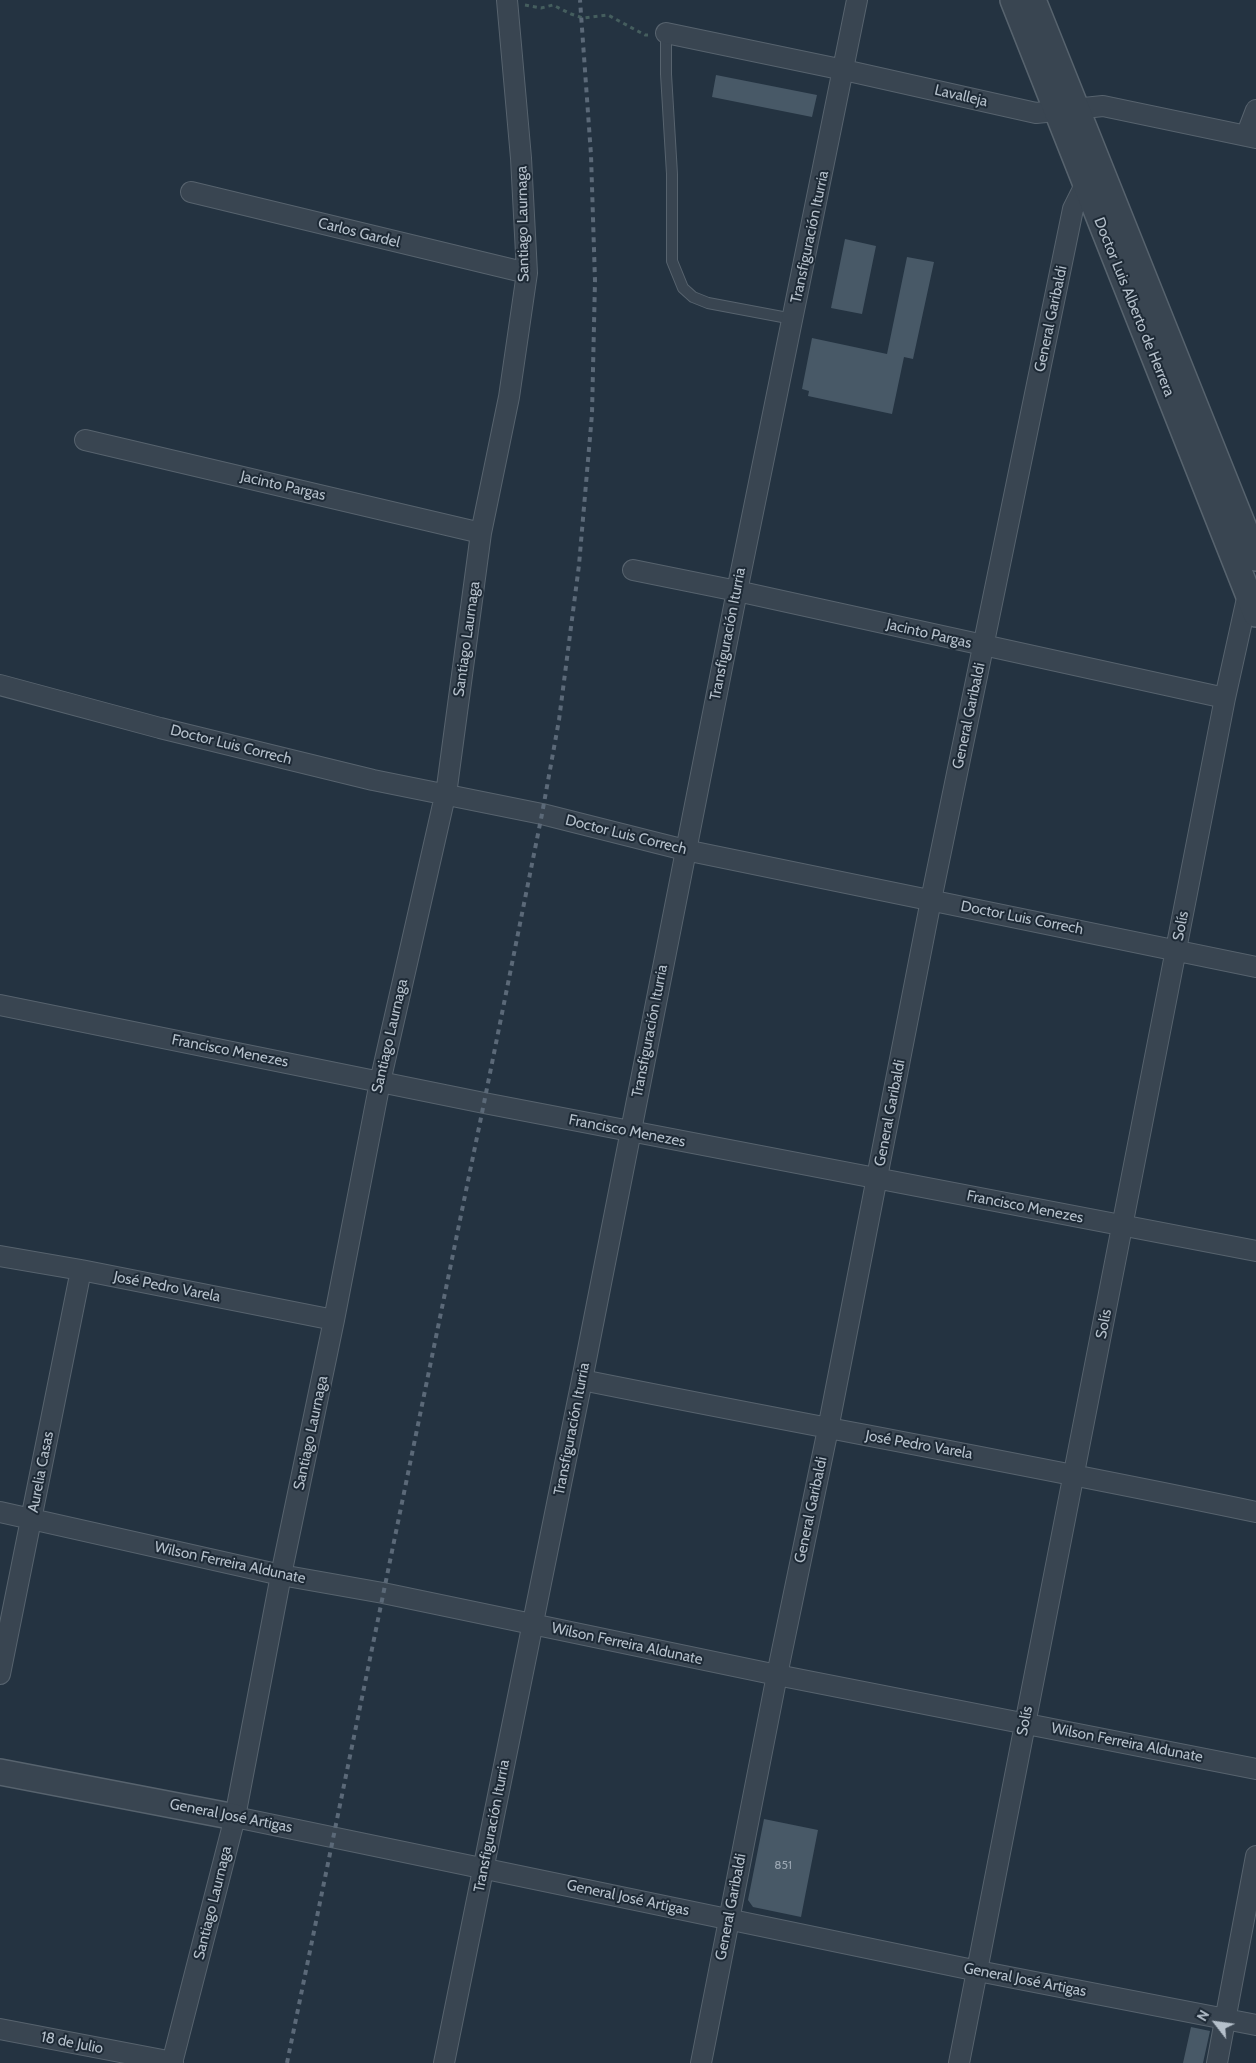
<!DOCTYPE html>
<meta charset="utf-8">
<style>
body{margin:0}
#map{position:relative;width:1256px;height:2063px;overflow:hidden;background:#243341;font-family:Cabin,sans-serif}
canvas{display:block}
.north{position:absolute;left:1191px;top:1998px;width:50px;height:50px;-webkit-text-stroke:4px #1e2a36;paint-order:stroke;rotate:300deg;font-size:14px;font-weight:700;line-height:20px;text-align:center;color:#b5c0cb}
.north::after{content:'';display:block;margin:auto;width:18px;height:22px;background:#b5c0cb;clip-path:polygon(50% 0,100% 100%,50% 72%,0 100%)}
</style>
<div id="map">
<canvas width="1256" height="2063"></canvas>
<div class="north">N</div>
</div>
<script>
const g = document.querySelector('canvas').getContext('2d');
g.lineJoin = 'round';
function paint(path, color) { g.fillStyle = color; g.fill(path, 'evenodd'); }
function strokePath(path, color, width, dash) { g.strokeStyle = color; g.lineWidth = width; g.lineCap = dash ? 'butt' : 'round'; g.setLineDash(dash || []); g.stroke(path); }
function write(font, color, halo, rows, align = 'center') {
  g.font = font + ' Cabin,sans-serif'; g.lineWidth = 4; g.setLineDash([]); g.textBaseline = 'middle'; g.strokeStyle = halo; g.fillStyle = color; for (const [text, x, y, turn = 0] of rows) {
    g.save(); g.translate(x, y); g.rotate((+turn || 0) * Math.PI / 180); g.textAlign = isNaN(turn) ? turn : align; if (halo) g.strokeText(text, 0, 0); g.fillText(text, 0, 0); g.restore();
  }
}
paint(new Path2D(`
 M716,75L817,95L812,117L712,97Z
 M845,239L876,246L862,314L831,308Z
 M907,257L934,262L913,359L904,357L892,414L808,396L809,391L802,389L812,338L887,354Z
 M764,1819L818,1830L801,1917L753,1907L748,1900Z
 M1191,2027L1210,2031L1203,2063H1183Z`), '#485967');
const service = new Path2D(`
 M666,33V74L672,174V261L683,288L693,297L708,303L793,319`);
const minor = new Path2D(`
 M666,33L844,70L1036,113L1103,106L1256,138
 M1246,136L1256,110
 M191,192L527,273
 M85,440L481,533
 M633,570L737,591L1225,698
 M0,685L160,728L373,780L542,814L685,850L1256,967
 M0,1005L484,1103L1256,1251
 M0,1256L81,1270L334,1320
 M582,1380C806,1425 1032,1465 1256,1512
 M0,1512L281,1575L383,1593L777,1675L1256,1769
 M0,1674L81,1270
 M235,1817L978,1971L1256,2025
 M0,2029L173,2062
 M172,2063L235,1817L281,1575L334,1320L380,1082L447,787L481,533L509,397L527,273L521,158L507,0
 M444,2063L582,1380L737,591L857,0
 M701,2063L777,1675L828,1429L931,900L1073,209L1085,185L1095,181
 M959,2063L1225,698L1248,594L1253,591
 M1217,2063L1256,1856`);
const tertiary = new Path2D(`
 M1013,0L1256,614
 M1033,0L1256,558
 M0,1772L235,1817`);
strokePath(service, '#57636e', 12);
strokePath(minor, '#57636e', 22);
strokePath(tertiary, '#57636e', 28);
strokePath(new Path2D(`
 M525,5L541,8L553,5L571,14L583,18L608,15L645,35H648`), '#455e5e', 3, [4, 4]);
strokePath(service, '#394551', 10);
strokePath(minor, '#394551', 20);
strokePath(tertiary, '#394551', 25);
strokePath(new Path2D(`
 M287,2063L484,1103L542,814L559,720L579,565L592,414L595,281L591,155L580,0`), '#5b6978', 4, [5, 5]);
write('12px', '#9aa6b2', null, [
 ["851",783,1865]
]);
write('15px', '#b5c0cb', '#1e2a36', [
 ["Lavalleja",961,96,13],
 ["Santiago Laurnaga",523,224,-91],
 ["Carlos Gardel",359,233,14],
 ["Transfiguración Iturria",810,237,-78],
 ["Doctor Luis Alberto de Herrera",1134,307,68],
 ["General Garibaldi",1051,319,-78],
 ["Jacinto Pargas",283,486,13],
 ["Transfiguración Iturria",728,634,-79],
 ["Jacinto Pargas",929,634,13],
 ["Santiago Laurnaga",467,639,-82],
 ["General Garibaldi",969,716,-78],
 ["Doctor Luis Correch",231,745,14],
 ["Doctor Luis Correch",626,835,14],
 ["Doctor Luis Correch",1022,918,11],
 ["Solís",1181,926,-79],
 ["Transfiguración Iturria",650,1031,-79],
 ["Santiago Laurnaga",390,1036,-77],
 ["Francisco Menezes",230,1051,11],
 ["General Garibaldi",890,1113,-79],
 ["Francisco Menezes",627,1131,11],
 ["Francisco Menezes",1025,1207,11],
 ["José Pedro Varela",167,1287,11],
 ["Solís",1104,1324,-79],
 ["Transfiguración Iturria",572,1429,-79],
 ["Santiago Laurnaga",311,1433,-78],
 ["José Pedro Varela",919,1445,10],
 ["Aurelia Casas",41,1472,-79],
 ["General Garibaldi",811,1510,-78],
 ["Wilson Ferreira Aldunate",230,1563,12],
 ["Wilson Ferreira Aldunate",627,1644,12],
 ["Solís",1025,1721,-79],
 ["Wilson Ferreira Aldunate",1127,1743,11],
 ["General José Artigas",231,1816,11],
 ["Transfiguración Iturria",492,1826,-79],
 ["General José Artigas",628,1898,12],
 ["Santiago Laurnaga",213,1903,-76],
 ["General Garibaldi",731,1907,-79],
 ["General José Artigas",1025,1980,11],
 ["18 de Julio",72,2043,11]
]);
</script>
